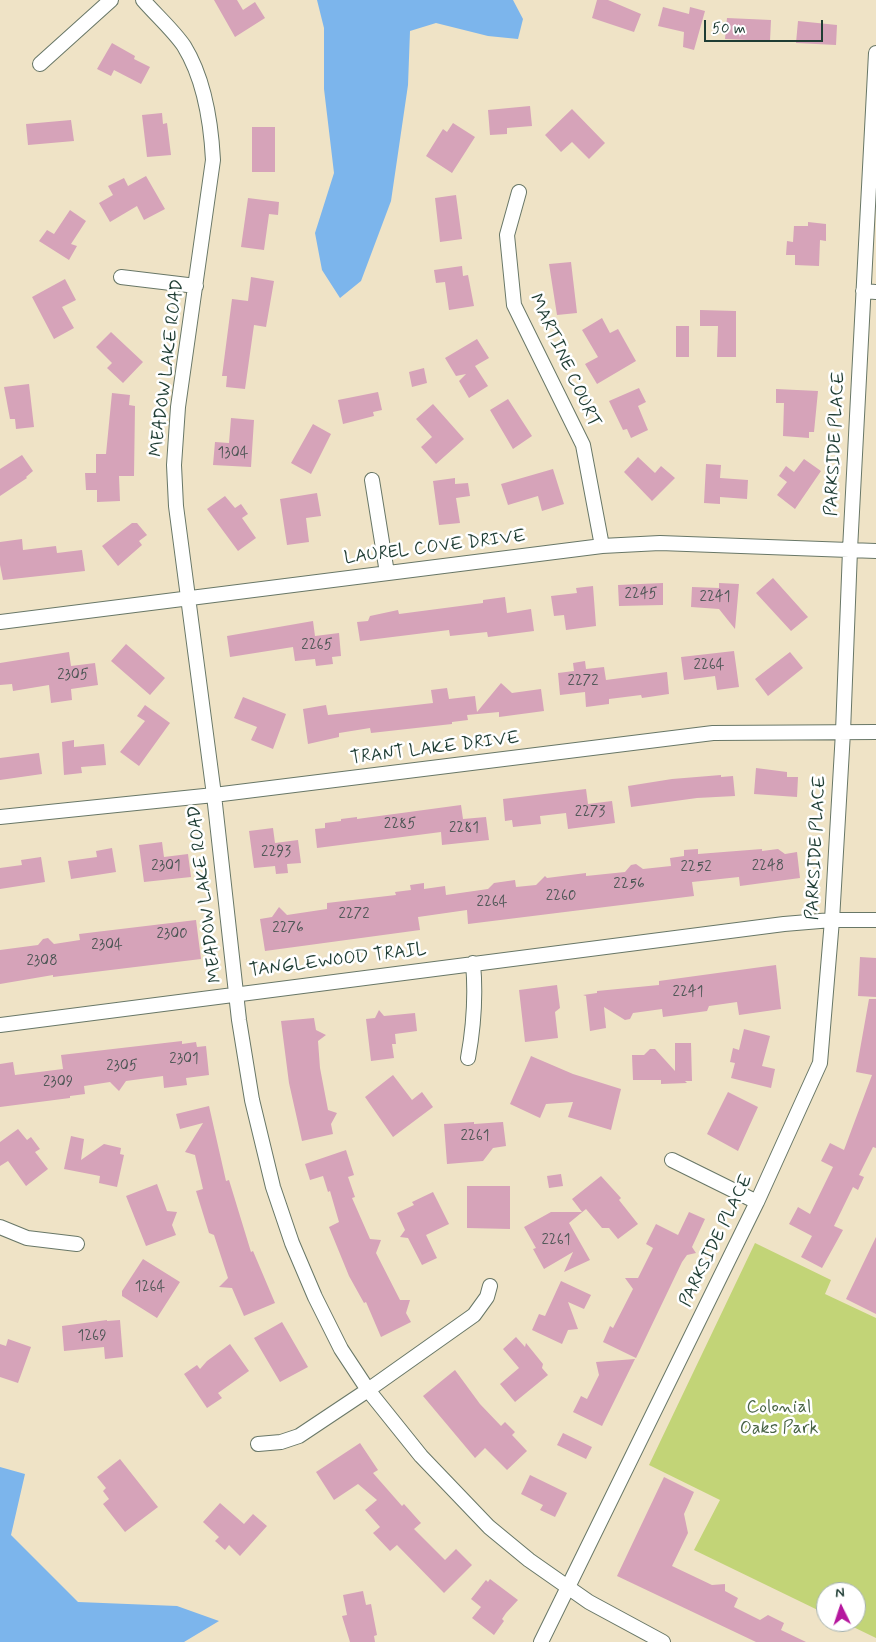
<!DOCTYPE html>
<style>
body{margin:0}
#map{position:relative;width:876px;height:1642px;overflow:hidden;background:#efe3c6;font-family:Mynerve,sans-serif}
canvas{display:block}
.north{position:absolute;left:816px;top:1582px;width:50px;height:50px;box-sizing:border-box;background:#fff;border:1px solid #a5b1ae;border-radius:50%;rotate:356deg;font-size:14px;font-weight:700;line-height:20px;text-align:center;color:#1f3d34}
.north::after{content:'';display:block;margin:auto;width:18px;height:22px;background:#b5179e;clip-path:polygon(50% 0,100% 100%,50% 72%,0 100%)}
.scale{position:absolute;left:704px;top:20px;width:119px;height:22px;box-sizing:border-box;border:2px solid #1f3d34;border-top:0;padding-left:6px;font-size:15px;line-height:18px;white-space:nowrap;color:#1f3d34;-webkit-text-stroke:4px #fff;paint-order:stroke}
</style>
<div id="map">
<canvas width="876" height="1642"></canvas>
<div class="north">N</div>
<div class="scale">50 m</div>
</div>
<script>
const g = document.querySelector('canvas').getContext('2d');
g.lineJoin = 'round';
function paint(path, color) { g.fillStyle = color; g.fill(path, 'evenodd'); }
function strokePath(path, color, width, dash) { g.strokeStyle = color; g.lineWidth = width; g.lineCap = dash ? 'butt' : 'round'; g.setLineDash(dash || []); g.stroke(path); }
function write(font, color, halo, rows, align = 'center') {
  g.font = font + ' Mynerve,sans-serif'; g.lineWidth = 5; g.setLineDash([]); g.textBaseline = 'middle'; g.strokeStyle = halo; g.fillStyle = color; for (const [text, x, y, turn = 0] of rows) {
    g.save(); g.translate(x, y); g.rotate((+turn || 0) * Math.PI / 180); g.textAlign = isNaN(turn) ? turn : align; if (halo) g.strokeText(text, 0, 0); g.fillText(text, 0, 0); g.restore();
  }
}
paint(new Path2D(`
 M755,1243L831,1280L825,1294L876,1318V1638L843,1622H856V1592H826V1614L694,1550L720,1500L649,1465Z`), '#c2d477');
paint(new Path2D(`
 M317,0H513L523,19L518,39L488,36L436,23L410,31L408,85L391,201L361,281L340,298L322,270L315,233L334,173L324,89V28Z
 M0,1467L25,1474L11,1535L78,1602L177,1606L219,1621L184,1642H0Z`), '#7cb5ec');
paint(new Path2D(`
 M214,0H237L243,10L255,2L265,18L235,37Z
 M597,0H608L641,14L634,32L592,18Z
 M663,7L689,14L690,7L705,11L694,50L683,47L684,32L658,26Z
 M727,18L771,20L770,41L725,39Z
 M798,21L837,25L836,45L796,43Z
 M112,43L135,56L134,59L150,67L141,84L114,70L111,76L97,69Z
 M530,106L532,126L507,128V134L490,135L488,110Z
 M572,109L605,143L589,159L572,142L561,152L545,135Z
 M162,113L163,124L167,123L171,155L147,157L142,115Z
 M71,120L74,141L28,145L26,124Z
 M453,123L475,137L452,173L426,156L443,129L447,132Z
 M252,127H275V172H252Z
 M146,176L165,209L144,220L137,206L110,222L99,203L113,195L108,186L124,178L128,186Z
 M456,195L462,239L440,242L435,198Z
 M248,198L279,202L278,215L269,214L264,250L241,247Z
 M70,210L86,221L71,244L77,246L69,260L39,241L47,230L54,234Z
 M808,222L826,224V241L820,240L819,266L795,265V255H786L787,241L793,242L794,226H808Z
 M571,262L577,313L557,315L549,264Z
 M462,266L463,276L468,275L474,306L449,310L445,282L436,283L434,270Z
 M251,277L274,281L266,327L254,325L245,389L226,387L227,376H222L232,299L248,301Z
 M65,279L76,300L62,307L74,328L54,339L32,297Z
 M700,310L736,311V357H717L718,326H700Z
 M602,318L610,333L618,329L636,361L597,384L585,364L598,357L582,330Z
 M676,326H689V357H676Z
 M111,332L143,362L123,383L107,368L112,363L96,347Z
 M477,339L489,358L475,366L488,386L469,398L459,381L466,374L456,376L445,358Z
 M424,368L427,383L412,387L409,372Z
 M29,384L34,427L16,429L15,419H10L4,387Z
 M639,388L646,402L638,406L648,430L631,438L627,429L623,430L609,401Z
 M776,389L818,391L814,432H809V438L783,436L784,403H776Z
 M378,392L382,410L373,412L374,416L343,424L338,400Z
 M112,393L130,395L129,405L135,406L134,476H119L120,501L97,502V490H86L85,473H96V454H106Z
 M508,399L532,436L513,449L490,410Z
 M433,404L464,439L436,464L421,447L432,437L416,419Z
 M231,418L254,420L251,467L213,465L215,442L229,443Z
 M313,424L331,434L311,474L291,463Z
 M22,455L33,471L26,477L27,478L0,496V469Z
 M638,457L655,473L661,466L675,478L652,501L624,472Z
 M804,459L821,471L795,509L777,495L787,482L779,476L786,466L794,472Z
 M706,464L721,465L720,478L748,480L747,499L720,497V504L704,503Z
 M553,469L564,504L542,511L538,496L508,505L501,484Z
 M455,478V484L468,483L470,496L456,498L460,523L439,525L433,481Z
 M317,493L321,516L306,518L309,542L287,545L280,499Z
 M225,496L235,508L241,504L248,514L242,518L256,538L238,551L207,509Z
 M132,523H137L147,535L139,541L142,545L118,566L102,546Z
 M22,539L23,550L56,546L57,553L82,550L85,571L3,580L0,565V542Z
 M773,578L808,617L791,631L756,593Z
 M663,583V605L619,606L618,585Z
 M719,583L739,584L735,629L719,609L691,607L692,587L719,588Z
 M593,586L596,626L566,630L564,615L554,616L551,596L577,593L576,588Z
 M505,597L507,613L531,609L534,631L488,637L487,632L450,636L449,630L360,641L357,622L368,621L370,616L398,610L399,614L483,603V600Z
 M313,621L315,636L339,633L341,656L332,657L333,664L316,666L315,659L295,661L293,647L230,657L227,636Z
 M126,644L165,678L150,695L111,661Z
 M734,651L739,687L717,690L715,676L684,680L681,657Z
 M69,652L71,666L95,663L98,685L71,689L72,700L51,703L49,685L13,691L12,684L0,685V663Z
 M790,652L803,668L768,696L755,679Z
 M585,661L586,669L604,667L606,680L667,672L669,694L642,698L641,695L609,699V704L586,707L585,692L560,695L558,673L574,671L573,663Z
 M501,683L512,693L541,689L544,711L499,717V712L467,715L468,720L452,722V724L371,733L370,728L339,733V737L308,744L303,709L326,705L328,715L433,703L431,690L447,688L449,699L475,696L477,712Z
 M243,697L286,714L273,749L251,740L257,727L234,718Z
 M145,705L170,723L139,766L120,752L145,721L137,716Z
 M74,740V747L104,744L106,765L81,767L82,773L64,775L62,742Z
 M39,753L42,774L0,780V758Z
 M756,768L787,772V777H798L797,797L754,794Z
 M721,775V777L733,776L735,796L697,798L631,807L628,786L672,779Z
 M586,789L588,804L612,801L615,823L568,829L566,813L540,816L541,824L513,827L512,820L505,821L503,799Z
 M461,805L463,819L486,817L489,840L442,845L441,832L317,848L315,829L325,828V823L341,821V819L357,817V819Z
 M273,828L275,843L298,840L301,863L287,864L288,873L276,874L275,866L254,868L249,831Z
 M162,842L164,857L188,854L191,877L144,882L139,845Z
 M112,848L116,872L71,879L68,861L97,857L96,851Z
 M698,849V854L762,849V851L778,849L785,854L797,852L800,878L740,886L739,877L692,882L694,896L468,924L467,910L418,917L420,930L265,951L260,919L272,917L279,907L287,915L327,909V903L396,895L395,892L411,890L410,885L424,883V889L445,886L446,895L488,889L494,883L515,880L516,887L536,885L545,876L547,878L586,873V876L625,872L631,865L636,864L643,869L671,866L670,858L684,856V850Z
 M41,857L45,882L0,889V868L22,865L21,860Z
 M196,920L201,959L53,977V975L0,984V950L38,945L43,939L48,938L54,944L80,940L79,934Z
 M860,957L876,958V997L858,996Z
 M776,965L781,1009L739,1015L737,1002L709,1006L707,1011L663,1017L662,1009L633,1013L630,1019L625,1020L604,1007L606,1028L590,1031L586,996L583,995L597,993V991L659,985V981Z
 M557,985L560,1008L555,1012L558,1038L525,1042L519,990Z
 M869,999H876V1148L873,1147L859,1175L864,1177L858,1190L853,1187L834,1226L843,1230L822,1268L801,1257L812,1236L789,1224L798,1207L810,1214L833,1167L821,1161L830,1143L844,1150L872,1075L856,1072Z
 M379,1010L384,1016L415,1013L417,1031L395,1034L396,1044H392L394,1058L371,1061L366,1019L375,1018Z
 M314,1018L316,1030L326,1035L318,1041L320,1068L328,1110L337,1113L331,1124L333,1134L302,1141L289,1083L281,1021Z
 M744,1029L770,1036L762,1066L775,1069L771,1088L731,1078L735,1063L730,1062L733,1048L739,1050Z
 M182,1041V1044L196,1042L197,1047L206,1046L209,1075L186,1078L187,1085L164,1088L163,1076L126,1081L119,1091L110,1082L84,1086L85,1094L70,1096V1098L0,1107V1064L13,1062L15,1075L63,1069L61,1055Z
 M675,1043H691L692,1081H685L687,1083L661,1084V1080H633L632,1055H644L650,1049H655L675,1071Z
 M531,1056L573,1074L621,1089L611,1130L568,1117L573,1102L546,1104L540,1118L510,1104Z
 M393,1075L412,1100L422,1092L433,1107L393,1137L365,1097Z
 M728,1092L758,1107L738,1151L707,1134Z
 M209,1106L226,1181L229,1180L251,1252L253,1251L275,1303L244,1316L232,1288L219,1287L228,1278L214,1235L209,1233L196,1191L203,1189L195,1155L185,1152L203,1123L180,1129L176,1114Z
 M474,1122V1124L503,1122L506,1146L493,1148L483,1161L447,1164L444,1124Z
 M18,1129L27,1140L31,1137L40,1149L35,1152L48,1169L26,1186L8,1161L0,1166V1142Z
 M71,1136L84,1139L81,1160L104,1144L121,1148L120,1154L124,1155L117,1187L99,1183L100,1176L64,1169Z
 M346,1150L354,1175L348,1177L355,1197L352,1198L370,1239L381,1240L376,1253L400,1300H410L406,1313L411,1322L381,1337L366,1302L364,1303L349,1276L329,1227L339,1222L330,1191L328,1192L323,1176L310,1180L305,1164Z
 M561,1174L563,1186L549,1188L547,1176Z
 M601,1176L621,1198L619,1200L638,1224L618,1239L609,1228H602L586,1209L569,1223L590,1260L564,1272L573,1252L544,1269L533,1249L536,1248L524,1227L551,1212H582L572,1199Z
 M157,1184L167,1211L177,1212L172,1225L176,1235L146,1246L126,1196Z
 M467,1186H510V1229L467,1228Z
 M433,1192L449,1224L426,1235L437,1258L422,1265L408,1238L400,1237L405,1230L397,1213L414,1205L412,1202Z
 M689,1212L705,1219L692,1247L696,1253L687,1255L682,1262L636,1358L603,1342L610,1326L613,1328L633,1289L625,1278H638L653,1248L646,1244L656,1224L678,1235Z
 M876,1237V1314L846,1299Z
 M143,1259L180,1282L157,1318L122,1296V1291Z
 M561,1281L591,1295L584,1309L568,1302L578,1329L568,1330L562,1344L532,1330L539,1314L545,1316Z
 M107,1320V1321L120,1320L123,1357L105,1359L104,1347L64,1351L62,1326Z
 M282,1322L308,1367L280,1382L254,1338Z
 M516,1337L525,1347L526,1343L543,1364L542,1368L548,1375L515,1402L500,1384L519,1368L503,1349Z
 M8,1339L31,1347L18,1383L0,1377V1344L6,1346Z
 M230,1344L249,1371L218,1393L222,1398L207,1408L184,1374L197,1365L200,1369L207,1361Z
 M635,1359L602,1426L573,1412L581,1396L587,1399L599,1375L596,1362Z
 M455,1370L480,1404L501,1426L505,1422L515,1432L512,1435L527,1451L507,1470L485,1448L475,1458L423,1396Z
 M563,1433L592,1447L586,1459L557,1445Z
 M360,1443L378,1470L373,1473L402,1506L404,1504L421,1523L414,1529L445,1560L456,1549L472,1565L444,1593L397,1545L390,1551L373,1533L380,1527L365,1510L377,1500L358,1484L334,1500L316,1472Z
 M120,1459L158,1507L125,1532L103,1504L109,1499L103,1491L106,1488L97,1477Z
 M530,1475L567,1493L555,1517L540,1510L543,1505L521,1494Z
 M664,1477L694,1492L684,1514L688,1533L672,1566L712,1585L725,1584V1591L738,1598L734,1607L760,1620L768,1615L784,1623L781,1630L806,1642H756L617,1576Z
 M220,1503L244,1524L253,1514L267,1526L240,1556L229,1545L225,1550L215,1541L219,1537L203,1522Z
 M490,1579L518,1600L506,1613L502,1619L504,1621L494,1635L472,1618L481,1607L471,1599L486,1580L488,1582Z
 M363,1591L366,1605L371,1604L377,1635L374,1636L375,1642H350L342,1616L347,1615L343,1595Z`), '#d6a3b9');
const street = new Path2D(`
 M143,0C156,15 173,30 184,46C205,80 211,122 213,160L178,407L174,465L176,506L214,795L239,1020L252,1100L273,1187L292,1243L315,1297L341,1349L368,1390L421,1456L489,1527L529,1560L589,1602L663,1642
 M40,64L111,0
 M519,192L507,235L514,305L583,445L602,546
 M121,277L196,286
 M863,291L876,292
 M372,480L387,573
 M0,622L602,546L660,543L876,551
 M0,817L214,795L713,733L876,732
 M0,1025L784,924L832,920H876
 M468,1058C474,1025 476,996 473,963
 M672,1160L757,1202
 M0,1227L27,1238L77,1244
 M258,1444L281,1442L299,1436L368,1390L474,1315L487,1297L490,1286
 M541,1642L757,1202L820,1063L832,920L843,732L850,550L876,53`);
strokePath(street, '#687767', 16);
strokePath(street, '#fff', 14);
write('15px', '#4d5655', null, [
 ["1304",233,454],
 ["2245",641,595],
 ["2241",715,598],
 ["2265",317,646],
 ["2264",709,666],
 ["2305",73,676],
 ["2272",583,682],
 ["2273",590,813],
 ["2285",400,825],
 ["2281",464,829],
 ["2293",276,853],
 ["2301",166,867],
 ["2248",768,867],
 ["2252",696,868],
 ["2256",629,885],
 ["2260",561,897],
 ["2264",492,903],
 ["2272",354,915],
 ["2276",288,929],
 ["2300",172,935],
 ["2304",107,946],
 ["2308",42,962],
 ["2241",688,993],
 ["2301",184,1060],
 ["2305",122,1067],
 ["2309",58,1083],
 ["2261",475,1137],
 ["2261",556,1241],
 ["1264",150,1288],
 ["1269",92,1337]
]);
write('18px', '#1f3d34', '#fff', [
 ["MARTINE COURT",564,361,65],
 ["MEADOW LAKE ROAD",168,368,-83],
 ["PARKSIDE PLACE",836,444,-87],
 ["LAUREL COVE DRIVE",435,548,-7],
 ["TRANT LAKE DRIVE",435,749,-7],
 ["PARKSIDE PLACE",817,848,-87],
 ["MEADOW LAKE ROAD",206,894,-97],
 ["TANGLEWOOD TRAIL",338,961,-7],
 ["PARKSIDE PLACE",717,1241,-64]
]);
write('18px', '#486345', '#fff', [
 ["Colonial",779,1408],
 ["Oaks Park",779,1429]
]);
</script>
